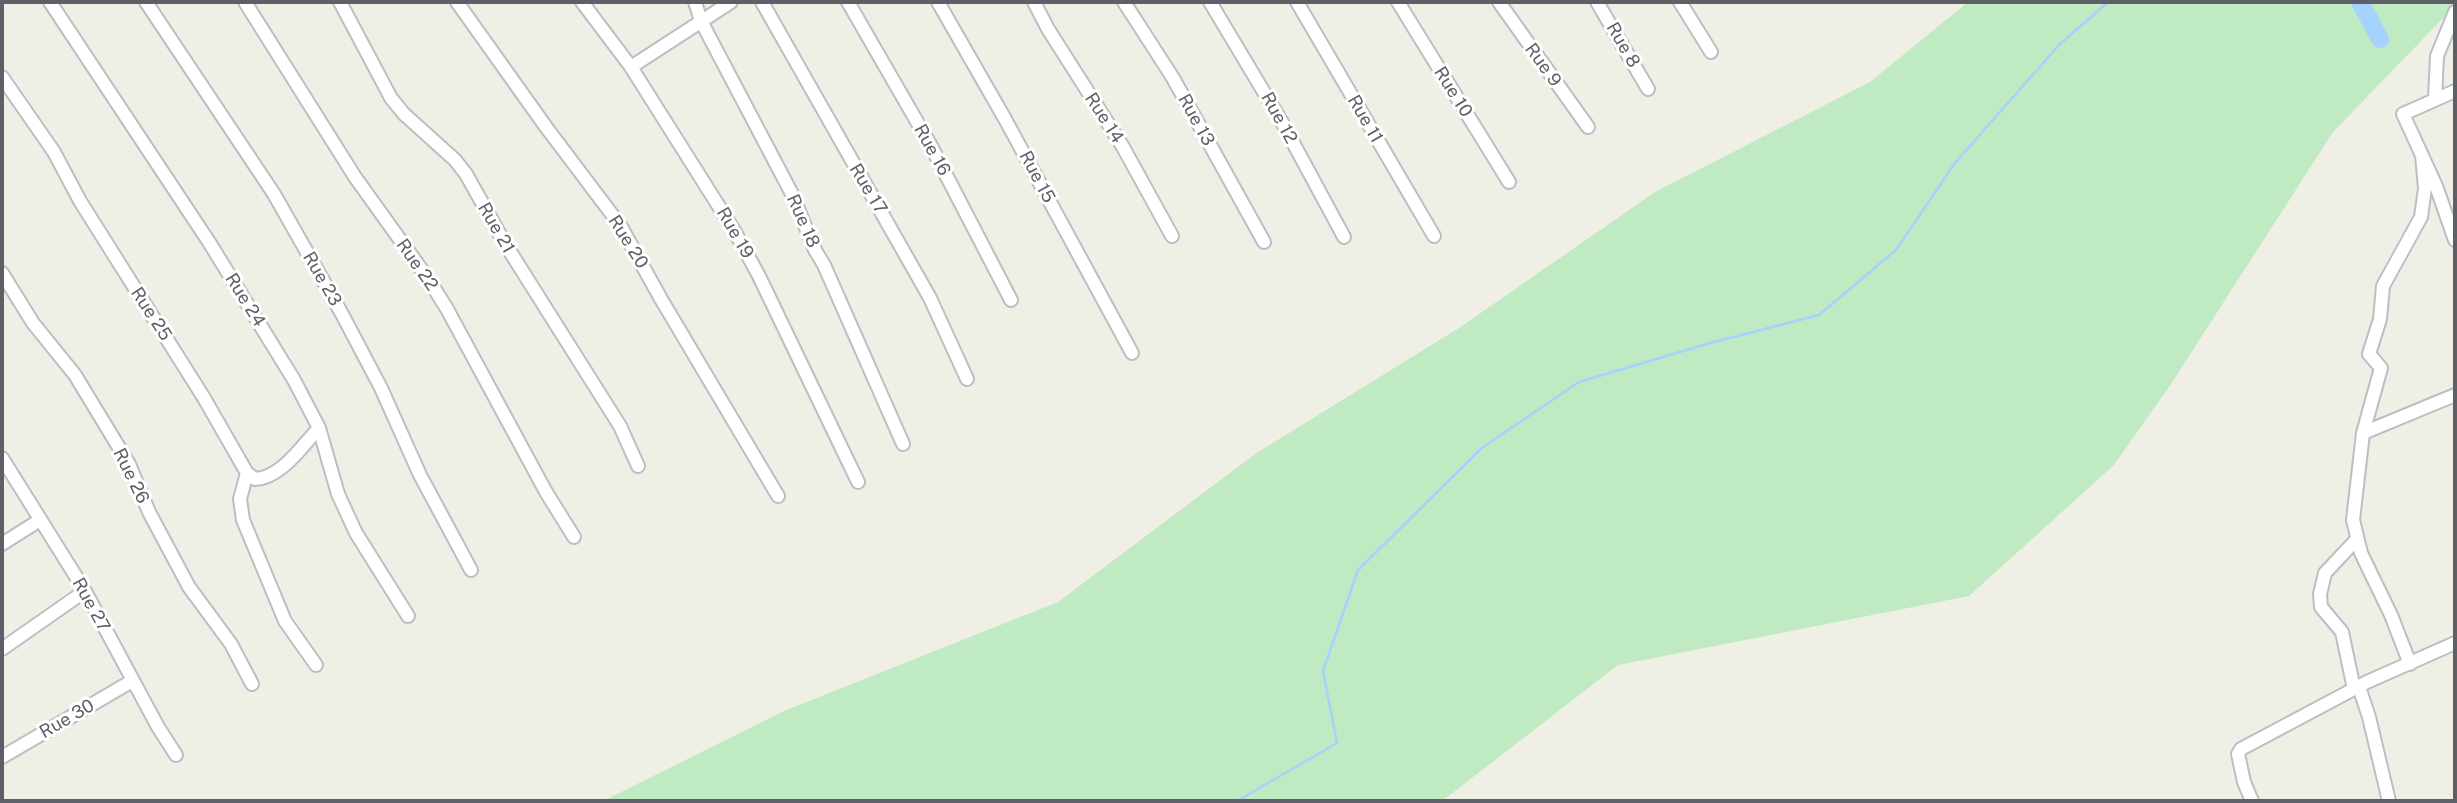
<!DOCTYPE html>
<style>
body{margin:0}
#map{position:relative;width:2457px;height:803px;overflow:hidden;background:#f0efe5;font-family:"Public Sans",sans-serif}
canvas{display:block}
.frame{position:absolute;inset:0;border:4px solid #5d6067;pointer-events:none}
</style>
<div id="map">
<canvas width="2457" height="803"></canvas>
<div class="frame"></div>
</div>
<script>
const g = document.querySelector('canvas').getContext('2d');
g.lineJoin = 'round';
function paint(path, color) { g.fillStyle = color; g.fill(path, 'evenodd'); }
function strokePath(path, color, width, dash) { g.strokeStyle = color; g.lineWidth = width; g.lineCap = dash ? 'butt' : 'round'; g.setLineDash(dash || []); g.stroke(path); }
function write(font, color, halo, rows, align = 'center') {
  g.font = font + ' "Public Sans",sans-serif'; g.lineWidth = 6; g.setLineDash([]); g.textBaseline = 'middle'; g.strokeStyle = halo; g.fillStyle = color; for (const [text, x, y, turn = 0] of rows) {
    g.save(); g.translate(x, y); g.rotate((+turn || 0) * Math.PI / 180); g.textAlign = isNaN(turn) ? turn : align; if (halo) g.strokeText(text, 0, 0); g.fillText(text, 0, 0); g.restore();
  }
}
paint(new Path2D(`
 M1968,2H2455L2450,11L2333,132L2171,384L2114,465L1969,596L1618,665L1442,801H603L784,711L1058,602L1255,454L1459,328L1655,192L1870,82Z`), '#bfeac2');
strokePath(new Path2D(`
 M1237,801L1337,743L1323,671L1358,570L1483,447L1579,382L1710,343L1819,315L1896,250L1955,163L2059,45L2108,2`), '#a6d2ff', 2.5);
strokePath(new Path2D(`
 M2360,2L2380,39`), '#a6d2ff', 18);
const street = new Path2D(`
 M50,2L209,242L294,380L319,428L338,494L356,533L408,616
 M146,2L274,194L342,314L381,388L420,475L471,570
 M245,2L355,177L429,280L447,309L546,492L574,537
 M340,2L391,98L404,114L455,160L466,174L504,242L620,426L638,466
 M457,2L546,127L620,225L661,299L778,496
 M582,2L631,67L735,232L759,276L858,482
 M695,2L701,21L792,194L815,250L824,265L903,444
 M762,2L930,298L967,379
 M848,2L931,146L1011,300
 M938,2L1005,119L1132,353
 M1034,2L1048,29L1123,147L1172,236
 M1124,2L1173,78L1264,242
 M1210,2L1283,124L1344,237
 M1297,2L1434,236
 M1398,2L1509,182
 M1499,2L1588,127
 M1597,2L1648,89
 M1680,2L1711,52
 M631,67L731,2
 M2,77L54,152L80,201L204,398L247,473L255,479C281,478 302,446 319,428
 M2455,91L2403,114L2436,186L2455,240
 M2435,99L2437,56L2455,12
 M2,273L33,323L75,375L129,464L149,512L189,587L231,644L252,684
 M2363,433L2455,395
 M2,458L85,591L158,727L176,755
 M247,473L240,499L243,520L285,621L316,665
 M2,544L40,520
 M2,649L85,591
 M2410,664L2391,615L2361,553L2353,520L2363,433L2381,368L2369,354L2380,319L2383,286L2421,217L2425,188L2422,155
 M2359,687L2369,717L2389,801
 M2354,689L2342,632L2321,607L2320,594L2325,573L2357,539
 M2,757L132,681
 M2252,801L2244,782L2238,754L2241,749L2367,682L2455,643`);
strokePath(street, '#bdbec5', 16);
strokePath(street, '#fff', 12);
write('18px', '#5d6067', '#fff', [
 ["Rue 8",1623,45,60],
 ["Rue 9",1543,65,54],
 ["Rue 10",1453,92,58],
 ["Rue 14",1104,118,57],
 ["Rue 12",1279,118,61],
 ["Rue 11",1365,119,60],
 ["Rue 13",1196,120,61],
 ["Rue 16",932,150,61],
 ["Rue 15",1037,177,62],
 ["Rue 17",868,189,59],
 ["Rue 18",803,221,66],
 ["Rue 21",496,228,60],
 ["Rue 19",735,233,60],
 ["Rue 20",628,242,58],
 ["Rue 22",417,265,55],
 ["Rue 23",322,279,60],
 ["Rue 24",245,300,58],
 ["Rue 25",151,314,57],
 ["Rue 26",131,476,64],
 ["Rue 27",91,605,61],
 ["Rue 30",67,719,-30]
]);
</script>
